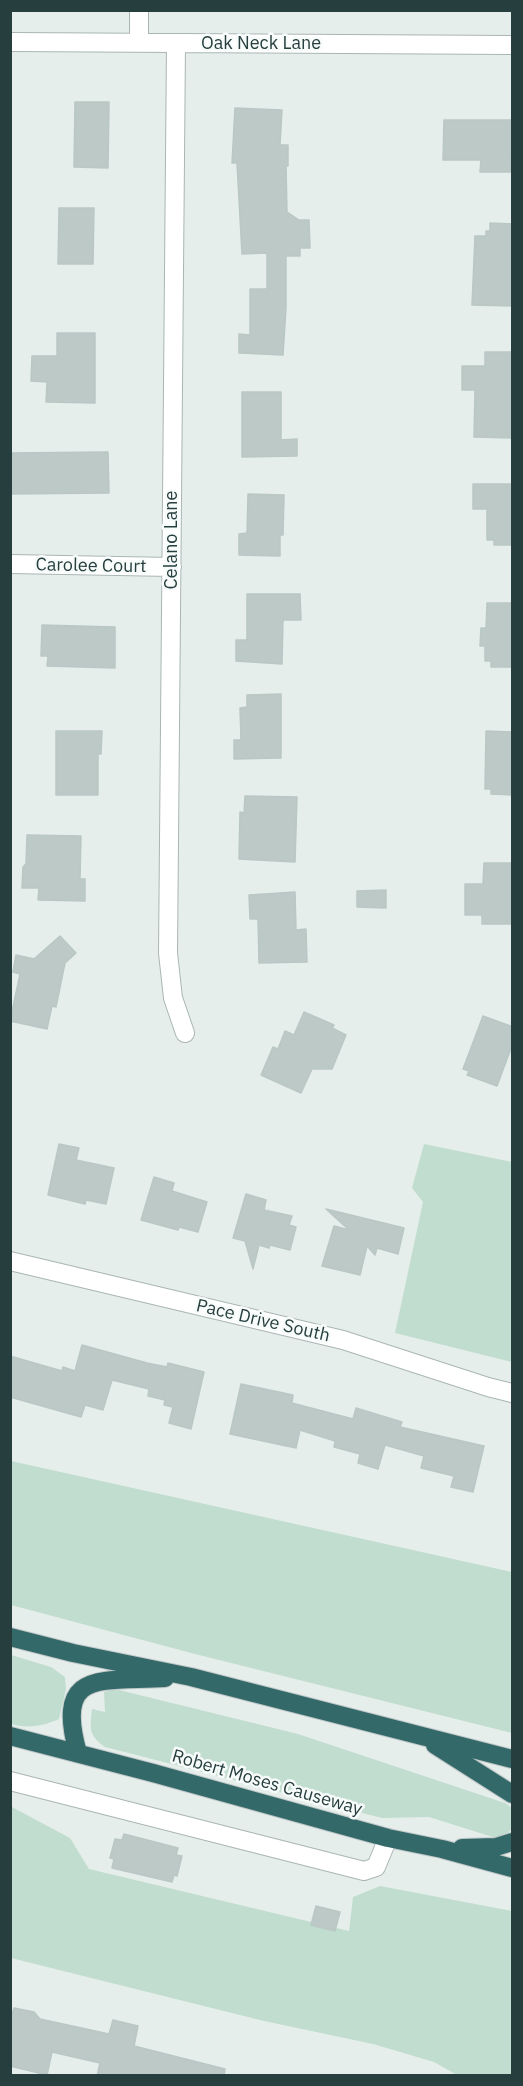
<!DOCTYPE html>
<style>
body{margin:0}
#map{position:relative;width:523px;height:2086px;overflow:hidden;background:#e6eeec;font-family:"IBM Plex Sans",sans-serif}
canvas{display:block}
.frame{position:absolute;inset:0;border:12px solid #263f3e;pointer-events:none}
</style>
<div id="map">
<canvas width="523" height="2086"></canvas>
<div class="frame"></div>
</div>
<script>
const g = document.querySelector('canvas').getContext('2d');
g.lineJoin = 'round';
function paint(path, color) { g.fillStyle = color; g.fill(path, 'evenodd'); }
function strokePath(path, color, width, dash) { g.strokeStyle = color; g.lineWidth = width; g.lineCap = dash ? 'butt' : 'round'; g.setLineDash(dash || []); g.stroke(path); }
function write(font, color, halo, rows, align = 'center') {
  g.font = font + ' "IBM Plex Sans",sans-serif'; g.lineWidth = 5; g.setLineDash([]); g.textBaseline = 'middle'; g.strokeStyle = halo; g.fillStyle = color; for (const [text, x, y, turn = 0] of rows) {
    g.save(); g.translate(x, y); g.rotate((+turn || 0) * Math.PI / 180); g.textAlign = isNaN(turn) ? turn : align; if (halo) g.strokeText(text, 0, 0); g.fillText(text, 0, 0); g.restore();
  }
}
paint(new Path2D(`
 M424,1144L512,1162V1362L395,1333L423,1202L412,1188Z
 M11,1461L512,1572V1733L195,1654L11,1605Z
 M11,1655L51,1667L65,1677L66,1689L59,1719C43,1726 28,1729 11,1724Z
 M111,1688L298,1734L505,1803L512,1808C512,1826 516,1830 499,1839L429,1817L382,1818L105,1747C88,1735 90,1728 92,1709L105,1712L104,1692Z
 M10,1806L70,1838L89,1869L349,1931L353,1897L380,1886L512,1911V2075H457L434,2062L373,2044L264,2021L11,1958Z`), '#c1ddcf');
const building = new Path2D(`
 M75,102H109L108,168L74,167Z
 M235,108L282,110L280,145H288V166H286L287,212L299,220H309L310,248H300V256H286V308L283,355L239,353V334L250,335V289H267V253L242,254L237,163H232Z
 M444,120H513L511,172H480L481,160H443Z
 M59,208H94L93,264H58Z
 M490,223L513,224V306L472,305L475,236H486V231H490Z
 M57,333H95V403L46,402L47,382L31,381L32,356H57Z
 M485,352H513V438L474,437L475,390H462V366H485Z
 M242,392H281V440L297,439V456L242,457Z
 M108,452L109,493L10,494V453Z
 M473,484H513V545H494V540H487V509H473Z
 M248,494L284,495L283,535H280V556L239,555V534L247,533Z
 M247,594H300L301,620H283L282,664L236,661V640H247Z
 M487,603H513V667H491V661H485V646H480L481,628H486Z
 M42,625L115,627V668L47,666L48,656H41Z
 M281,694V758L234,759V740H241L240,708L247,707V695Z
 M56,731H102L101,754H98V795H56Z
 M486,731L513,732V795L491,794V789H485Z
 M245,796L297,797L295,862L239,859L240,812L244,813Z
 M27,835L81,836L80,879H85V901L38,900L39,888H22L23,867L26,864Z
 M484,863H513V924H482V915H465V884H483Z
 M386,890V908L357,907V891Z
 M295,892L296,930L306,929L307,962L259,963L258,919H250L249,895Z
 M60,936L76,953L65,963L56,1007L52,1006L47,1029L10,1021L20,974L13,972L16,955L34,959Z
 M304,1012L334,1025L332,1028L346,1035L332,1069H312L301,1093L261,1075L273,1047L278,1049L285,1031L294,1035Z
 M483,1016L513,1027V1043L497,1086L467,1075L469,1071L463,1069Z
 M59,1144L79,1148L76,1160L114,1168L106,1204L86,1200L85,1204L48,1195Z
 M154,1177L174,1183L172,1191L207,1202L198,1232L179,1227L178,1230L141,1220Z
 M246,1194L266,1200L264,1210L292,1216L289,1225L296,1227L290,1250L270,1245L269,1248L259,1245L253,1269L245,1241L233,1238Z
 M326,1209L404,1228L398,1254L377,1248L375,1255L367,1246L360,1275L322,1266L334,1226L349,1230Z
 M82,1345L147,1363L167,1367L168,1363L204,1372L191,1429L169,1423L173,1407L164,1405L165,1400L148,1396L149,1389L112,1380L103,1410L85,1405L81,1417L10,1397V1356L62,1371L63,1367L75,1371Z
 M241,1384L293,1395L292,1403L353,1419L356,1408L402,1422L400,1427L484,1446L473,1492L451,1487L454,1476L421,1468L424,1456L385,1445L378,1469L358,1463L360,1454L334,1447L335,1441L300,1430L296,1448L230,1434Z
 M124,1834L178,1848L176,1855L182,1856L177,1876L174,1875L172,1882L112,1868L114,1859L110,1858L115,1839L122,1840Z
 M316,1906L340,1912L335,1931L311,1925Z
 M14,2008L34,2012L40,2019L109,2034L113,2020L138,2026L134,2046L225,2069L224,2076H97L100,2063L52,2052L47,2075L10,2066V2020Z`);
paint(building, '#bcc9c6');
strokePath(building, '#b9c7c5', 1.5);
const minor = new Path2D(`
 M139,10V43
 M10,42L512,45
 M176,44L168,953L173,998L185,1033
 M10,564L172,567
 M10,1261L343,1340L488,1387L512,1393
 M10,1781L364,1871L376,1867L388,1838`);
const highway = new Path2D(`
 M10,1637L73,1653L191,1677L512,1759
 M10,1736L153,1773L388,1838L442,1849L512,1868
 M435,1745L512,1794
 M78,1753C54,1668 102,1682 165,1678
 M462,1848L496,1847L512,1842`);
strokePath(minor, '#a9b6b4', 20);
strokePath(highway, '#c2c9c9', 20);
strokePath(minor, '#fff', 18);
strokePath(highway, '#34696a', 18);
write('18px', '#263f3e', '#f7fbfa', [
 ["Oak Neck Lane",261,44],
 ["Celano Lane",172,540,-90],
 ["Carolee Court",91,566,1],
 ["Pace Drive South",263,1321,13],
 ["Robert Moses Causeway",267,1783,16]
]);
</script>
